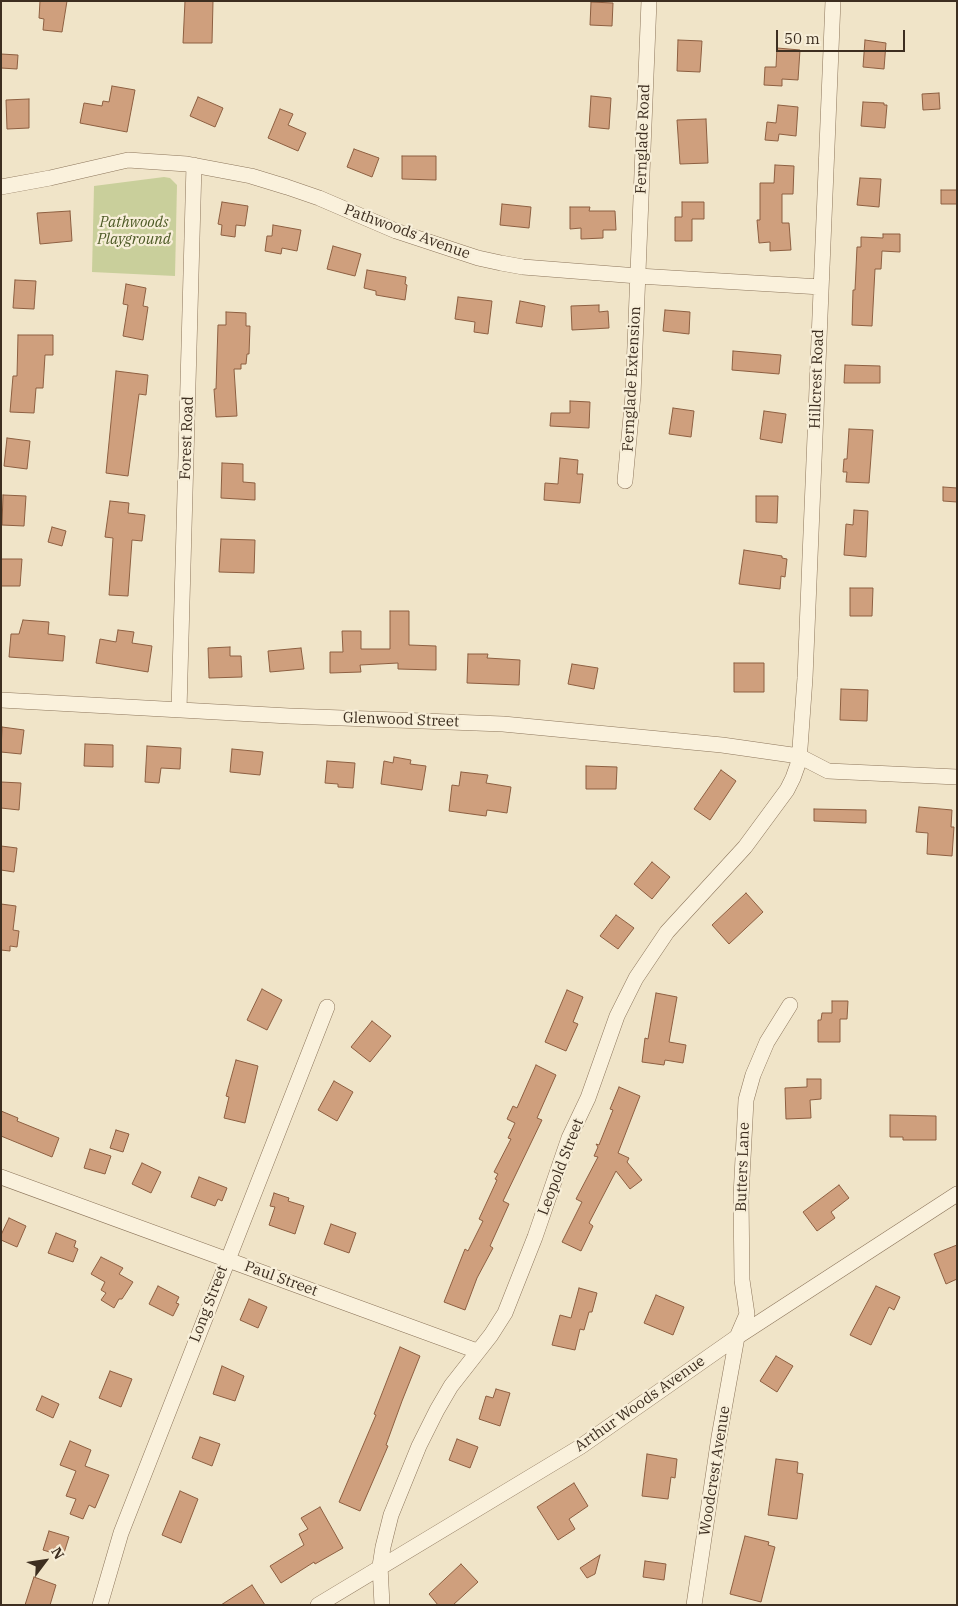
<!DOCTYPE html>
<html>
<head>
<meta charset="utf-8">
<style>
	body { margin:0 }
	#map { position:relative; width:958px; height:1606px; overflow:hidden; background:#f0e4c8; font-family:"IBM Plex Serif",serif }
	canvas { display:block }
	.frame { position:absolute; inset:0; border:2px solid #3d2e20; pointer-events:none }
	.north { position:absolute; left:20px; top:1536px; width:50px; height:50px; -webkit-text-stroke:4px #f7eed8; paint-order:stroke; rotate:59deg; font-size:14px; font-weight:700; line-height:20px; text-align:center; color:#3d2e20 }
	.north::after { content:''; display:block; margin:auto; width:18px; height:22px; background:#3d2e20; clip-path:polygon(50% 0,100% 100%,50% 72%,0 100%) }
	.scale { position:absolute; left:776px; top:30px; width:129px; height:22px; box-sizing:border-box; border:2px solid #3d2e20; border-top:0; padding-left:6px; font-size:15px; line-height:18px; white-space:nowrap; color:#3d2e20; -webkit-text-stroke:4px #f7eed8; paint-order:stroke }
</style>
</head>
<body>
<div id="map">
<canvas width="958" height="1606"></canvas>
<div class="frame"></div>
<div class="north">N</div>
<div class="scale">50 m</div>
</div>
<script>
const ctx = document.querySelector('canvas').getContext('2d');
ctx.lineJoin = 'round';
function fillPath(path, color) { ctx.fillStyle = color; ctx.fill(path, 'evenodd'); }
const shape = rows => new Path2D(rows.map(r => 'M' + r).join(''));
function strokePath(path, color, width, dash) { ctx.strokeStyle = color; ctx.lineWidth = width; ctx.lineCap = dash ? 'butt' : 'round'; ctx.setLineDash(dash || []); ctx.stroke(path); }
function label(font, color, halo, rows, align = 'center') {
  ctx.font = font + ' "IBM Plex Serif",serif'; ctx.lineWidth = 4.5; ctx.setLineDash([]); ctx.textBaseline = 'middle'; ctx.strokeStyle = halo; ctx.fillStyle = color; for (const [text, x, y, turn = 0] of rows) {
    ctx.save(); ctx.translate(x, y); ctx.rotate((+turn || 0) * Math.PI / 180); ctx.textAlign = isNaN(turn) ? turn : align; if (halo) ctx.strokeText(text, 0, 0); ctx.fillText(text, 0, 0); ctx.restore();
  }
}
fillPath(shape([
	[164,177,170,178,177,185,175,276,92,272,94,186]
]), '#c9cf9b');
const building = shape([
	[40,1,67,1,62,32,43,30,44,19,39,18,40,1],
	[185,1,213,1,212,43,183,43,185,1],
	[591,2,613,3,612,26,590,25,591,2],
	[678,40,702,41,700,72,677,71,678,40],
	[865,40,886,43,884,69,863,67,865,40],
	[777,48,800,50,798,80,782,79,782,86,764,85,765,67,776,67,777,48],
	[1,54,18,55,17,69,1,68,1,54],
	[112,86,135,90,127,132,80,123,84,103,102,106,103,101,109,102,112,86],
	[939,93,940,109,923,110,922,94,939,93],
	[591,96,611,98,609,129,589,127,591,96],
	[198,97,223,108,215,127,190,116,198,97],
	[29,99,29,128,7,129,6,100,29,99],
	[863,102,884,103,884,105,887,105,885,128,861,126,863,102],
	[778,105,798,107,796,136,779,134,778,141,765,140,767,122,776,123,778,105],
	[280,109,293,114,288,125,306,133,298,151,268,138,280,109],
	[706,119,708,163,680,164,677,120,706,119],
	[354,149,379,158,372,177,347,167,354,149],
	[402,156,436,156,436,180,402,179,402,156],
	[775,165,794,166,793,194,782,194,782,223,789,223,791,250,770,251,770,242,759,243,757,220,760,220,760,183,774,183,775,165],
	[860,178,881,179,879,207,857,205,860,178],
	[941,190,957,190,957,204,941,204,941,190],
	[222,202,248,206,245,226,236,225,235,237,221,235,222,225,218,224,222,202],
	[682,202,704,202,704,219,692,219,692,241,675,241,675,217,682,217,682,202],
	[502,204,531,207,529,228,500,225,502,204],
	[570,207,590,207,589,211,615,211,616,230,603,230,603,238,581,239,581,228,570,229,570,207],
	[70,211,72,241,40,244,37,213,70,211],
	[273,225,301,230,297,251,282,248,281,254,265,251,267,236,272,236,273,225],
	[883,234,900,234,900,252,882,251,881,269,875,269,872,326,852,325,853,290,855,290,857,247,861,247,861,237,883,238,883,234],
	[333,246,361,254,355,276,327,269,333,246],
	[367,270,406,277,405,284,407,285,405,300,376,295,376,291,364,288,367,270],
	[15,280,36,281,34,309,13,308,15,280],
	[126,284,146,288,143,306,148,307,143,340,123,336,128,305,123,304,126,284],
	[458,297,492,301,488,334,474,332,475,322,455,319,458,297],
	[520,301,545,306,542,327,516,323,520,301],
	[599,305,599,312,608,311,609,328,572,330,571,306,599,305],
	[665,310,690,312,689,334,663,331,665,310],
	[226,312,246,313,246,326,250,326,249,354,247,354,246,364,241,364,241,369,234,369,237,416,216,417,214,389,216,389,218,325,226,325,226,312],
	[18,335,53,335,53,355,45,355,43,388,36,388,34,413,10,412,13,376,17,376,18,335],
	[733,351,781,355,779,374,732,370,733,351],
	[845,365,880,366,880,383,844,383,845,365],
	[116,371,148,375,146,395,139,394,128,476,106,473,116,371],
	[570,401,590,402,589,428,550,426,551,413,570,413,570,401],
	[673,408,694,411,691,437,669,434,673,408],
	[764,411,786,414,782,443,760,439,764,411],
	[849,429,873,430,869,483,846,482,847,472,843,472,844,459,847,459,849,429],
	[7,438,30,441,27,469,4,466,7,438],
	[560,458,578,460,577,474,583,474,580,503,544,500,545,483,558,484,560,458],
	[222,463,243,464,243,482,255,483,255,500,221,498,222,463],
	[943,487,957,488,957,502,943,501,943,487],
	[3,495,26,496,24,526,2,525,3,495],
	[756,496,778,496,777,523,756,522,756,496],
	[110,501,129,503,128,513,145,515,142,541,132,540,128,596,109,595,113,538,105,537,110,501],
	[854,510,868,511,866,557,844,555,846,524,853,525,854,510],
	[52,527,66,531,62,546,48,542,52,527],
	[221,539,255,540,254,573,219,572,221,539],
	[744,550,782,556,782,558,787,559,785,577,781,576,780,589,739,584,744,550],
	[1,559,22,559,20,586,1,586,1,559],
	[850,588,873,588,872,616,850,616,850,588],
	[390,611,409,611,409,645,436,646,436,670,398,669,398,663,360,665,361,672,330,673,330,652,343,652,342,631,361,631,361,649,390,649,390,611],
	[23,620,49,622,48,634,65,636,63,661,9,657,11,634,19,634,23,620],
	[118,630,134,632,132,643,152,646,148,672,96,663,100,639,116,642,118,630],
	[230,647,230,656,241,656,242,677,209,678,208,648,230,647],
	[301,648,304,669,270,672,268,651,301,648],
	[468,654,488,654,487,658,520,660,519,685,467,683,468,654],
	[734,663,764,663,764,692,734,692,734,663],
	[572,664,598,668,594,689,568,684,572,664],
	[841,689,868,690,867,721,840,720,841,689],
	[2,727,24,730,21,754,1,752,2,727],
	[85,744,113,745,113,767,84,766,85,744],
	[147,746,181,748,180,769,161,768,159,783,145,782,147,746],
	[232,749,263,752,260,775,230,772,232,749],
	[394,757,411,760,410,764,426,766,422,790,381,784,384,761,393,763,394,757],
	[327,761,355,763,353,788,338,787,338,784,325,783,327,761],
	[586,766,617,767,616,789,586,789,586,766],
	[721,770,736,781,710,820,694,809,721,770],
	[461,772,488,775,486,783,511,787,507,813,487,810,486,816,449,811,452,785,459,786,461,772],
	[1,782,21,783,19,810,1,808,1,782],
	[919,807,952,810,951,827,954,827,952,856,927,854,928,833,916,832,919,807],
	[814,809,866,810,866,823,814,821,814,809],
	[1,846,17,848,14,872,1,870,1,846],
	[652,862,670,877,652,899,634,884,652,862],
	[746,893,763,912,729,944,712,925,746,893],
	[1,904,16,906,13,930,19,931,17,947,10,946,10,951,1,950,1,904],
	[616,915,634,928,618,949,600,936,616,915],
	[262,989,282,1000,267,1030,247,1020,262,989],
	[567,990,583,997,573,1022,578,1024,566,1051,545,1042,567,990],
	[656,993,677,997,669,1042,686,1045,683,1063,665,1060,664,1065,642,1062,645,1038,648,1039,656,993],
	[832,1001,848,1001,847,1019,840,1019,840,1042,818,1042,818,1020,821,1020,822,1013,832,1013,832,1001],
	[372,1021,391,1036,370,1062,351,1047,372,1021],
	[236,1060,258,1066,245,1123,224,1118,229,1097,226,1096,236,1060],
	[536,1065,556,1075,537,1118,542,1120,503,1201,509,1204,490,1246,493,1248,477,1278,465,1310,444,1302,465,1249,468,1251,483,1221,479,1219,497,1180,495,1179,498,1174,494,1172,511,1139,508,1138,515,1123,507,1119,513,1106,517,1108,536,1065],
	[807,1079,821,1079,821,1099,810,1100,811,1118,786,1119,785,1088,807,1087,807,1079],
	[334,1081,353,1092,337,1121,318,1110,334,1081],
	[619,1087,640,1096,618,1153,629,1158,627,1162,642,1180,630,1189,616,1171,589,1223,593,1226,581,1251,562,1242,582,1202,576,1199,598,1157,594,1156,598,1147,596,1144,599,1145,613,1110,610,1109,619,1087],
	[1,1111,18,1118,17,1121,59,1138,52,1157,1,1136,1,1111],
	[890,1115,936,1116,936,1140,903,1140,903,1137,890,1137,890,1115],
	[116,1130,129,1134,123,1152,110,1148,116,1130],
	[90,1149,111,1156,105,1174,84,1168,90,1149],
	[142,1163,161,1172,151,1193,132,1184,142,1163],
	[199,1177,227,1188,222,1201,218,1199,215,1206,191,1197,199,1177],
	[839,1185,849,1198,831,1212,835,1218,817,1231,803,1212,839,1185],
	[274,1193,289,1198,288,1201,304,1206,295,1234,269,1225,275,1207,270,1206,274,1193],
	[9,1218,26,1226,17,1247,1,1240,1,1235,9,1218],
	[331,1224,356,1233,349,1253,324,1244,331,1224],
	[56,1233,76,1241,74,1247,78,1249,73,1262,48,1253,56,1233],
	[957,1245,957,1279,946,1284,934,1254,957,1245],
	[101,1257,123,1268,119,1274,133,1282,122,1299,119,1299,114,1308,101,1300,106,1293,101,1290,105,1282,91,1274,101,1257],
	[158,1286,179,1297,176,1303,179,1304,173,1316,149,1304,158,1286],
	[876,1286,900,1297,894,1310,889,1307,871,1345,850,1335,876,1286],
	[579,1288,597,1293,592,1312,589,1312,584,1330,580,1329,575,1350,552,1345,560,1315,571,1318,579,1288],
	[656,1295,684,1307,673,1335,644,1323,656,1295],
	[249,1299,267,1307,258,1328,240,1320,249,1299],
	[400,1347,420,1356,402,1401,386,1445,388,1446,360,1511,339,1502,376,1415,374,1414,400,1347],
	[776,1356,793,1366,777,1392,760,1381,776,1356],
	[222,1366,244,1376,235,1401,213,1394,222,1366],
	[110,1371,132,1379,121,1407,99,1398,110,1371],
	[496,1389,510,1393,500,1426,479,1419,486,1396,493,1398,496,1389],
	[42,1396,59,1404,53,1418,36,1410,42,1396],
	[200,1437,220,1444,212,1466,192,1458,200,1437],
	[457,1439,478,1447,470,1468,449,1460,457,1439],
	[70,1441,91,1450,85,1466,109,1475,95,1508,89,1505,83,1519,70,1514,76,1499,66,1496,76,1471,60,1465,70,1441],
	[647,1454,677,1459,675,1478,671,1477,668,1499,642,1496,647,1454],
	[776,1459,798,1462,797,1473,803,1474,797,1519,768,1515,776,1459],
	[574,1483,588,1506,569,1519,575,1529,558,1540,537,1507,574,1483],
	[180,1491,198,1499,181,1543,162,1535,180,1491],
	[320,1507,343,1548,315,1564,314,1562,281,1583,270,1566,304,1545,299,1534,308,1529,301,1518,320,1507],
	[49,1531,69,1537,63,1556,43,1550,49,1531],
	[745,1536,769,1542,768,1545,775,1547,761,1602,730,1594,745,1536],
	[600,1555,595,1574,587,1578,580,1568,600,1555],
	[645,1561,666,1564,664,1580,643,1577,645,1561],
	[461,1564,478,1582,453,1605,438,1605,429,1594,461,1564],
	[34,1577,56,1585,50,1605,25,1605,34,1577],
	[252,1585,265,1605,221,1605,252,1585]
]);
fillPath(building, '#cf9f7d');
strokePath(building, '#8d5f41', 1);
const street = shape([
	[1,187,50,178,128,160,187,164,251,176,287,187,319,198,396,231,478,258,501,263,523,267,638,276,821,287],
	[625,481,633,395,649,1],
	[1,700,289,716,503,724,722,745,799,756,828,771,957,777],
	[179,710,194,165],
	[1,1177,477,1351],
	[100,1605,121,1533,327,1007],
	[318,1605,580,1447,737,1337,957,1194],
	[382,1605,380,1566,383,1547,391,1515,419,1446,437,1410,451,1386,491,1335,505,1313,535,1237,569,1138,588,1098,617,1016,636,978,667,932,745,847,787,790,793,778,798,764,800,748,805,678,833,1],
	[694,1605,719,1437,737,1337,747,1314,742,1280,741,1197,746,1100,753,1075,767,1042,790,1005]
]);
strokePath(street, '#8d765c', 16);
strokePath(street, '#faf1dc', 15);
label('15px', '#3d2e20', '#f7eed8', [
	["Fernglade Road",643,139,-88],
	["Pathwoods Avenue",407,232,20],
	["Fernglade Extension",632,379,-87],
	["Hillcrest Road",817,379,-88],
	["Forest Road",187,438,-88],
	["Glenwood Street",401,720,2],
	["Leopold Street",561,1167,-69],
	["Butters Lane",743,1167,-88],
	["Paul Street",281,1279,20],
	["Long Street",209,1304,-69],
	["Arthur Woods Avenue",640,1404,-35],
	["Woodcrest Avenue",715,1471,-81]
]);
label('italic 15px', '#4d5a26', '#f7eed8', [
	["Pathwoods",134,223],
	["Playground",134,240]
]);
</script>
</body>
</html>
